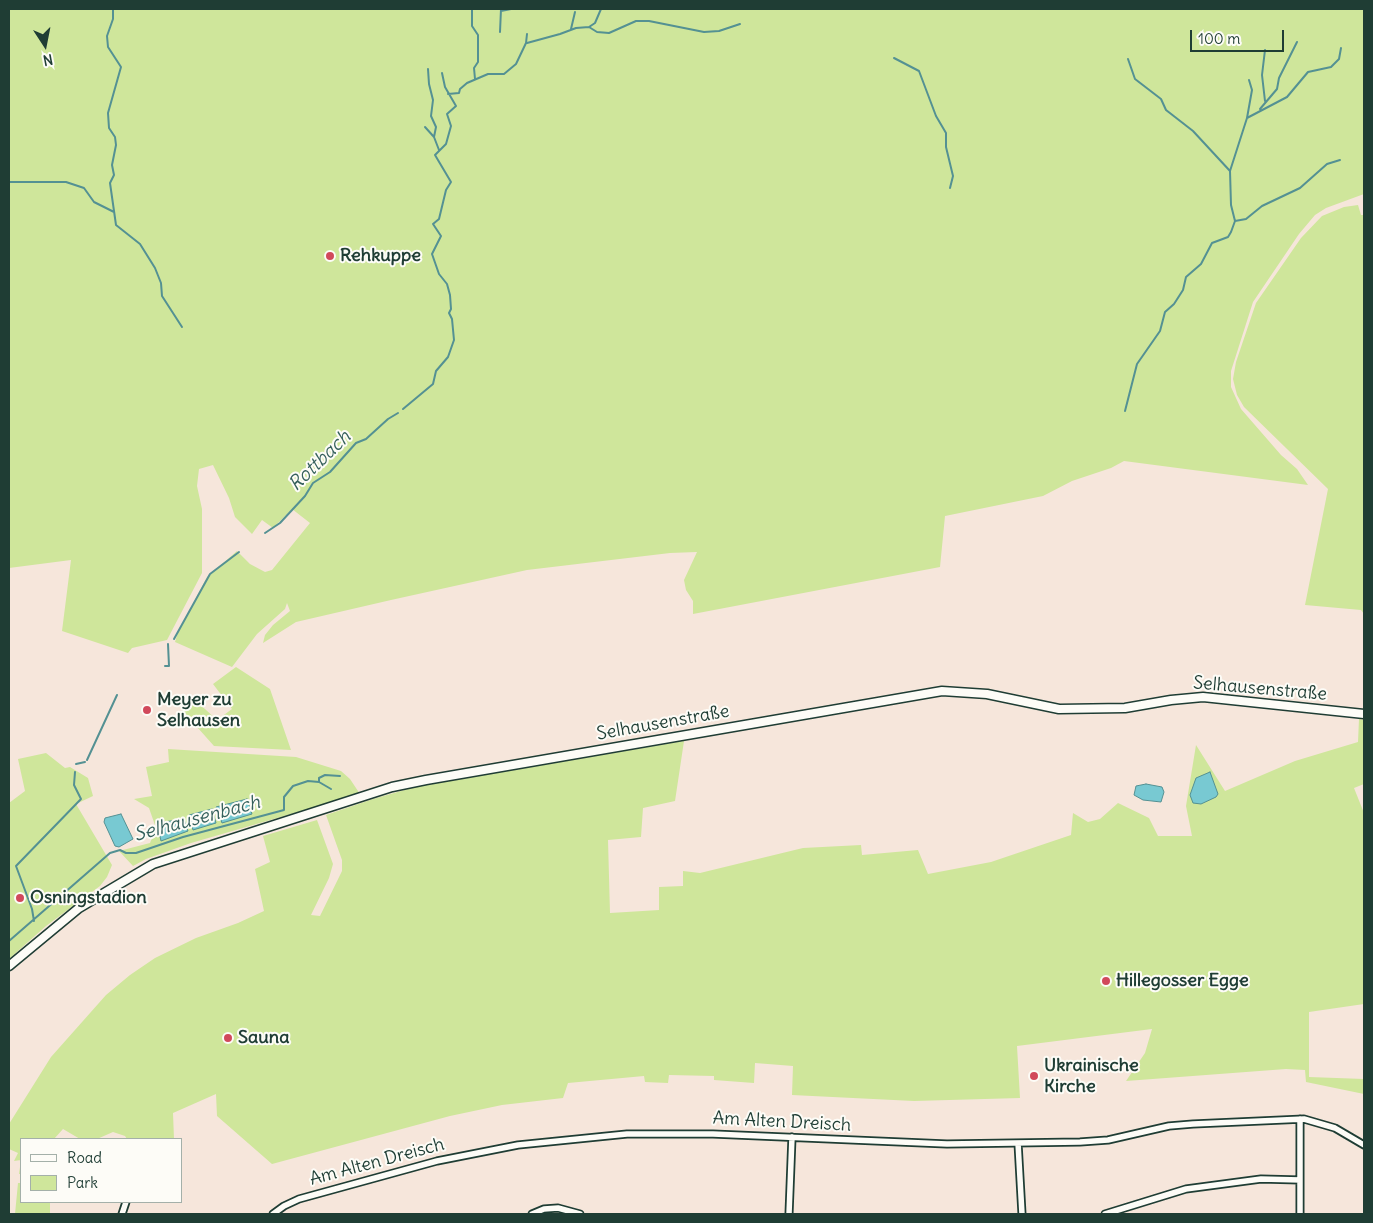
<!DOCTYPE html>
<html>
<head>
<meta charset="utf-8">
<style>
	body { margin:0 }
	#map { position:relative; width:1373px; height:1223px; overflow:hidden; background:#f6e6db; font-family:Delius,sans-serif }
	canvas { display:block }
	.frame { position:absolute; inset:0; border:10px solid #1f3d34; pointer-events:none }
	.legend { position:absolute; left:20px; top:1138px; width:162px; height:65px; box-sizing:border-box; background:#fdfcf7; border:1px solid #a4b0a9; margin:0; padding:6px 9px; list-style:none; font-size:15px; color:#1f3d34 }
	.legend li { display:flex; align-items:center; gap:10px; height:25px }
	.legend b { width:25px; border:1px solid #a4b0a9 }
	.north { position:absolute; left:20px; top:20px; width:50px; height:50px; -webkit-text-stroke:4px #fdfcf7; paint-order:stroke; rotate:169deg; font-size:14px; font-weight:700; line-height:20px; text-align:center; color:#1f3d34 }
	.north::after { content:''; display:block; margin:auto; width:18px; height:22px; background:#1f3d34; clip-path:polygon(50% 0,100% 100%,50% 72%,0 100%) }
	.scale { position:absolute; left:1190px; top:30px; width:94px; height:22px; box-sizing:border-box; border:2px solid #1f3d34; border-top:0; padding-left:6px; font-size:15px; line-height:18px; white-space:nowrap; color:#1f3d34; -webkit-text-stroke:4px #fdfcf7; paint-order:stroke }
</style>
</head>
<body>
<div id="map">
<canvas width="1373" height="1223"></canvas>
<div class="frame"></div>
<ul class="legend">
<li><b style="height:6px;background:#fdfcf7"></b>Road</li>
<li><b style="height:14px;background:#cfe69b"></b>Park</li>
</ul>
<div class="north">N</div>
<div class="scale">100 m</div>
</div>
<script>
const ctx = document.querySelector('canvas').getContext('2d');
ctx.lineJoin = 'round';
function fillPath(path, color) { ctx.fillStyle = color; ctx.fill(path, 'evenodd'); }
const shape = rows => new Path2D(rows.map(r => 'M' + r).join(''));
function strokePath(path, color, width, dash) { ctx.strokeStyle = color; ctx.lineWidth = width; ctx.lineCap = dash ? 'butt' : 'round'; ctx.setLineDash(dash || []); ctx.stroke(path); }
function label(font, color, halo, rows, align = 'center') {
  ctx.font = font + ' Delius,sans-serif'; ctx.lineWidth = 4; ctx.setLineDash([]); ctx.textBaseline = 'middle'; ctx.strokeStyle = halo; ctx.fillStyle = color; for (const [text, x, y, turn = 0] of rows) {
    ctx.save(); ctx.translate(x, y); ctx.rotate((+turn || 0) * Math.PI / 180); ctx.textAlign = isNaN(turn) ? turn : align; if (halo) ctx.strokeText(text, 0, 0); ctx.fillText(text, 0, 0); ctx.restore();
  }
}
fillPath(shape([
	[9,9,1364,9,1364,194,1326,208,1315,215,1299,234,1253,302,1231,371,1231,387,1241,409,1281,455,1297,469,1308,485,1124,461,1111,468,1072,481,1043,496,945,516,940,567,693,614,693,601,686,590,684,580,697,552,670,553,527,570,391,600,296,622,263,643,265,635,273,625,290,611,287,603,285,609,257,634,232,667,175,642,178,632,207,577,237,551,250,564,265,572,272,570,310,523,292,509,273,528,262,520,252,534,235,517,229,498,213,465,199,469,197,486,202,509,202,573,167,640,132,648,128,653,62,631,71,560,9,568],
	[1358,205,1361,215,1364,215,1364,614,1361,610,1305,605,1328,489,1244,407,1237,395,1233,379,1236,362,1256,303,1301,238,1322,216,1344,207],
	[236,667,270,689,291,750,214,746,181,709,194,699,217,720,232,709,213,684],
	[1359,719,1364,720,1364,784,1354,788,1364,813,1364,1004,1309,1012,1309,1077,1364,1079,1364,1094,1306,1082,1305,1070,1286,1069,1126,1081,1145,1053,1152,1029,1017,1046,1020,1098,914,1101,792,1095,793,1066,755,1063,754,1083,714,1080,714,1076,669,1075,668,1083,645,1082,644,1076,568,1083,563,1098,502,1105,450,1116,272,1164,217,1116,216,1094,173,1113,174,1139,127,1139,125,1136,113,1132,97,1139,80,1139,63,1129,54,1139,21,1139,21,1174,19,1174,21,1160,14,1161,18,1153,9,1149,9,1124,51,1057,106,995,130,975,155,958,196,938,238,923,264,911,255,869,270,862,263,836,317,820,333,864,329,878,311,915,320,916,342,871,342,860,326,815,373,799,415,787,684,741,675,801,643,808,641,837,608,840,610,913,659,910,659,887,683,886,683,871,700,873,803,848,861,845,862,855,918,850,928,874,991,862,1071,835,1073,813,1088,822,1100,819,1118,803,1149,818,1158,836,1192,836,1186,806,1196,745,1225,791,1295,761,1358,742],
	[168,749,296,757,341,771,350,779,360,794,191,843,146,859,133,866,119,851,150,843,156,828,149,808,134,799,152,796,146,767,169,762],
	[46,753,65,768,70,767,88,778,93,796,76,804,112,865,107,877,100,886,46,926,9,959,9,803,25,791,18,759],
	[18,1183,21,1183,21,1202,50,1202,50,1214,15,1214]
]), '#cfe69b');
const water = shape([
	[1210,772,1218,794,1216,797,1201,804,1193,803,1190,795,1196,778,1210,772],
	[1146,784,1162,787,1164,792,1161,802,1143,800,1134,795,1136,786,1146,784],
	[247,799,252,814,222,823,216,807,247,799],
	[212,809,216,823,193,830,189,815,212,809],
	[121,814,133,839,119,847,115,846,104,822,105,818,121,814],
	[184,819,188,831,161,841,157,823,184,819]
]);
fillPath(water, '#78c9d2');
strokePath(water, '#549193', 1);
strokePath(shape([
	[113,9,113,19,107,36,108,47,121,67,108,113,109,128,115,137,116,145,112,165,114,175,110,183,116,225,140,244,155,268,161,283,162,296,182,327],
	[472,9,472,26,478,35,478,62,474,68,475,79],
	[501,11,511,9],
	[589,27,597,32,609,33,636,21,649,21,704,32,719,31,740,24],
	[571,29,575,12],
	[500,32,501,9],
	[527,43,560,34,576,28,589,27,595,23,601,9],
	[1265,50,1262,75,1265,101],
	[894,58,919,71,936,116,946,133,946,147,953,176,950,188],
	[1128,59,1135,79,1161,99,1166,110,1193,131,1230,171],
	[428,69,429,84,433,100,431,116,436,127,434,137],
	[448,94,459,93,460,89,467,83,488,74,504,74,516,64,526,43,527,34],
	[1260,109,1277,89,1279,78,1297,42],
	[1247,118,1287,97,1308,72,1331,67,1339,59,1341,48],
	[425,127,434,137,439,150],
	[9,182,66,182,84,188,94,202,114,212],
	[1235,221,1246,219,1262,206,1300,188,1327,164,1340,160],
	[403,409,433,384,436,371,448,357,454,340,452,319,449,313,451,309,450,295,447,284,439,274,432,254,441,236,433,224,439,219,446,190,451,182,435,155,446,144,451,126,447,114,456,106,445,87,442,73],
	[1125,411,1137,364,1160,331,1165,312,1174,304,1183,290,1186,277,1201,264,1212,243,1228,237,1231,232,1235,221,1231,205,1230,171,1247,118,1252,90,1249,80],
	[265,533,280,523,305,496,313,483,330,472,356,443,366,439,388,419,398,413],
	[174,639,210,574,239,552],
	[165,666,169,666,168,644],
	[87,760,117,695],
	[76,764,85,762],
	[319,782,331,789],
	[34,921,32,909,16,866,81,799,74,785,75,772],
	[9,941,110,853,120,850,126,853,136,853,183,837,284,810,284,797,293,786,308,781,319,782,319,778,325,775,340,776]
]), '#549193', 2);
const street = shape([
	[1018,1143,1022,1214],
	[122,1214,126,1202],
	[273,1214,284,1206,299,1199,437,1161,518,1145,627,1134,713,1134,947,1144,1080,1142,1108,1140,1169,1126,1193,1124,1304,1119,1335,1128,1364,1145],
	[532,1214,544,1209,558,1208,580,1214],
	[789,1214,792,1137],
	[1105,1214,1186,1189,1261,1179,1300,1180],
	[1300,1214,1300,1119]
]);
const secondary = shape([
	[9,966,79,908,153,864,392,787,426,780,942,691,987,694,1059,709,1125,708,1171,700,1203,697,1364,714]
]);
strokePath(street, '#1f3d34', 9);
strokePath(secondary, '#1f3d34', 11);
strokePath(street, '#fdfcf7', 5.5);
strokePath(secondary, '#fdfcf7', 8);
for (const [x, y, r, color] of [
	[330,256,5,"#d1495b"],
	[147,710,5,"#d1495b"],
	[20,898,5,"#d1495b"],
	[1106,981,5,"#d1495b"],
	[228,1038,5,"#d1495b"],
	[1034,1076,5,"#d1495b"]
]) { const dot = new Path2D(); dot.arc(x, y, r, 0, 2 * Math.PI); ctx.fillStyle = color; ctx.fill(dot); strokePath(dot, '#fdfcf7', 2); }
label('bold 18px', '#1f3d34', '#fdfcf7', [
	["Rehkuppe",340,256],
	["Meyer zu",157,700],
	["Selhausen",157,721],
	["Osningstadion",30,898],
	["Hillegosser Egge",1116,981],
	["Sauna",238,1038],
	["Ukrainische",1044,1066],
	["Kirche",1044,1087]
], 'left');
label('18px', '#1f3d34', '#fdfcf7', [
	["Selhausenstraße",1260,689,5],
	["Selhausenstraße",663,723,-10],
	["Am Alten Dreisch",782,1122,3],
	["Am Alten Dreisch",377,1162,-15]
]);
label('italic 19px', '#35605c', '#fdfcf7', [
	["Rottbach",320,461,-44],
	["Selhausenbach",197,819,-15]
]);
</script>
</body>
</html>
